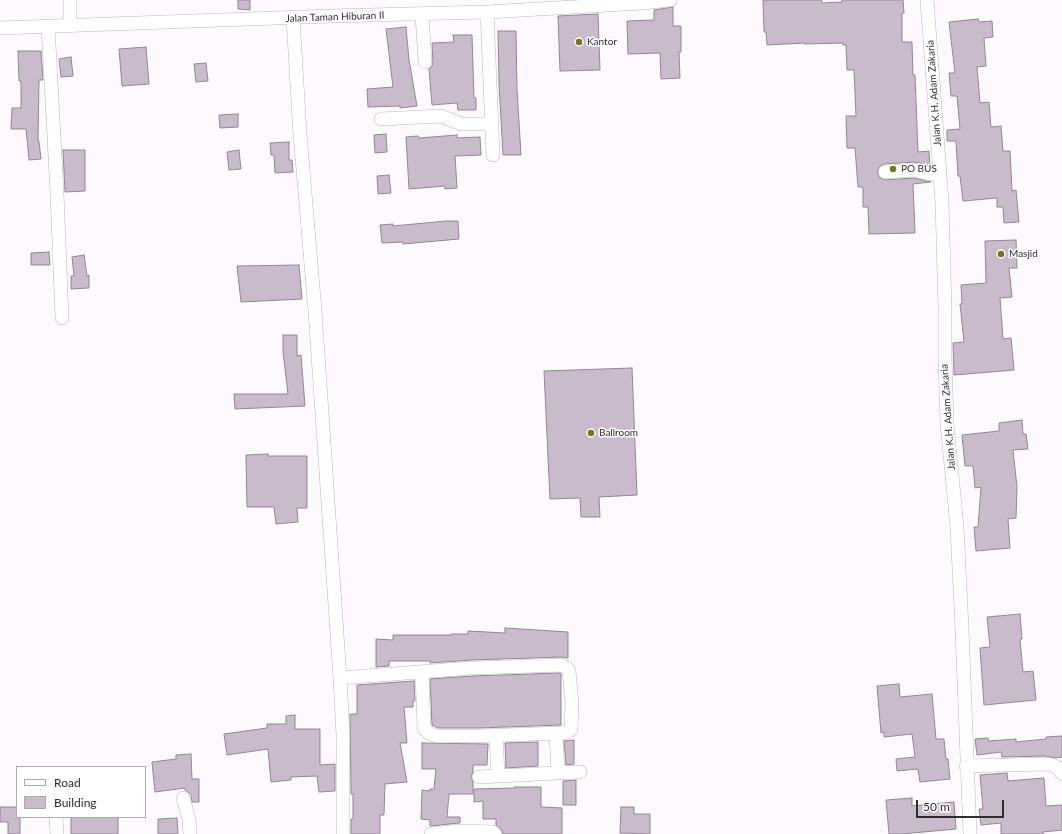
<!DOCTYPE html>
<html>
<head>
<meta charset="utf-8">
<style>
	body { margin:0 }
	#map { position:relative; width:1062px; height:834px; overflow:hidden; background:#fef8ff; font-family:Lato,sans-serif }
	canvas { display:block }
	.legend { position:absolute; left:16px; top:766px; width:130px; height:52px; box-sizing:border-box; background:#fff; border:1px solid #acaaad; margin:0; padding:5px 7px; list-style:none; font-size:12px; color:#302a31 }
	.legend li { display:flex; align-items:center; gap:8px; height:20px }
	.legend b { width:20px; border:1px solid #acaaad }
	.scale { position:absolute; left:916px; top:800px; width:88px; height:18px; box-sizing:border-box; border:2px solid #302a31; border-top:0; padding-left:5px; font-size:12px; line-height:14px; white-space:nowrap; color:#302a31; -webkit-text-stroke:3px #fff; paint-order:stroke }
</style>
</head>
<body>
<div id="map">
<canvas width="1062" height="834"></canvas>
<ul class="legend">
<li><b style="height:5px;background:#fff"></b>Road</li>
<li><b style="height:11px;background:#c9bacc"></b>Building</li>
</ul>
<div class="scale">50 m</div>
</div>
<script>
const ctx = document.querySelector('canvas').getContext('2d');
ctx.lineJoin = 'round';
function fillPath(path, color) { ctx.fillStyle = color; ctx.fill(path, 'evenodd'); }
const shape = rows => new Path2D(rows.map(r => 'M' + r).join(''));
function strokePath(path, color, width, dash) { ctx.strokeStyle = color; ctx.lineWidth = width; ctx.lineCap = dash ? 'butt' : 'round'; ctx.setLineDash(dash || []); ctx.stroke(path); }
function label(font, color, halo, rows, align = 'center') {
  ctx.font = font + ' Lato,sans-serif'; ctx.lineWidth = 3; ctx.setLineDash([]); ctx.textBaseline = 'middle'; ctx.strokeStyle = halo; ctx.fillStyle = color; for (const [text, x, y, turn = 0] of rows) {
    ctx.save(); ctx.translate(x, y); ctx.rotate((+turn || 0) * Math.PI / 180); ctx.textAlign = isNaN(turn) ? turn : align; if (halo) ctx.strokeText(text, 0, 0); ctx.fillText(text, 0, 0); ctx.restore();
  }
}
const building = shape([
	[238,0,250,0,250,10,238,9,238,0],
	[763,0,821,0,822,3,842,2,842,0,903,0,904,13,902,13,902,42,912,42,913,75,915,75,918,152,929,151,930,166,915,162,884,164,880,166,877,172,879,177,885,180,914,178,931,182,913,184,915,233,869,234,868,207,863,207,863,187,858,187,855,148,847,148,846,116,856,116,854,70,847,70,846,45,843,45,843,43,804,44,804,43,767,45,766,32,764,32,763,0],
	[673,7,673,26,681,26,681,52,679,52,680,78,661,79,660,53,628,54,627,21,654,20,654,10,673,7],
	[598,14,600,70,560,71,558,16,598,14],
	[978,19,979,22,992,21,993,37,984,38,986,66,977,67,980,103,989,102,991,127,1001,126,1003,151,1010,151,1012,191,1016,190,1019,222,1004,223,1003,207,997,207,997,198,963,201,960,176,958,176,956,141,947,141,947,130,960,129,957,96,951,96,949,73,955,73,949,22,978,19],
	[406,27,409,60,417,106,400,108,400,106,368,107,367,89,393,87,386,29,406,27],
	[498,31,516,31,517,89,521,155,503,155,499,84,498,31],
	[453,35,472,35,474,98,476,98,476,110,458,110,457,103,432,105,429,69,432,66,433,62,432,43,454,42,453,35],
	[146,47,149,84,122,86,119,49,146,47],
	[18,51,41,51,43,80,39,80,38,141,39,141,41,159,29,160,26,129,11,129,12,108,21,108,21,81,19,81,18,51],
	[71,57,73,76,61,77,59,59,71,57],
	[206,63,208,81,196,82,194,64,206,63],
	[238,114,238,127,220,128,219,115,238,114],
	[386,134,387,152,375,153,374,135,386,134],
	[457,135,457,138,480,137,481,155,455,156,457,188,445,189,445,186,409,189,406,137,418,136,419,138,457,135],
	[289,142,289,160,292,160,293,172,275,173,274,155,271,155,270,143,289,142],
	[63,150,85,150,85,191,65,192,63,150],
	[239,150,241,169,229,170,227,152,239,150],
	[389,175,391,193,378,194,377,176,389,175],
	[446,221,458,221,459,239,403,244,403,242,382,243,380,225,393,224,393,226,446,221],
	[1016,240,1017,268,1009,268,1012,297,1000,298,1003,339,1011,338,1014,370,954,375,953,343,964,342,960,304,962,304,961,285,986,283,985,241,1016,240],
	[49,252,50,265,31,265,31,253,49,252],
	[84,255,87,276,89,275,89,288,71,289,71,276,74,276,72,257,84,255],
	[299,265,302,299,241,302,237,266,299,265],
	[283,335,297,335,297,356,301,355,305,406,235,409,234,394,288,394,283,352,283,335],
	[632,368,637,495,599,497,600,517,581,517,580,498,550,499,544,371,632,368],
	[1022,420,1023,434,1026,434,1028,449,1013,450,1017,487,1016,518,1008,519,1010,548,976,551,974,527,978,527,981,487,975,488,973,466,965,466,962,435,999,431,999,423,1022,420],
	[268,454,268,456,307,456,307,508,297,508,298,522,276,524,274,507,247,507,246,455,268,454],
	[1020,614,1022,639,1020,639,1023,672,1033,671,1036,700,984,705,980,648,990,647,987,617,1020,614],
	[505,628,568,632,568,658,562,657,472,660,430,663,430,661,389,661,389,666,376,667,376,639,393,640,393,635,451,635,451,634,468,634,468,631,505,633,505,628],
	[560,673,561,674,561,725,479,728,438,728,432,725,430,679,472,676,560,673],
	[414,681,415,701,413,701,413,707,404,707,407,743,400,743,407,782,385,784,384,815,380,815,380,834,351,834,351,819,353,819,353,794,351,794,350,714,357,714,357,685,414,681],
	[899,684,900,697,932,694,936,739,944,739,946,759,948,759,950,779,920,782,918,769,897,771,896,759,915,757,912,734,884,737,884,732,881,733,877,686,899,684],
	[295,715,295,729,320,729,320,765,335,764,335,791,319,792,317,776,291,777,291,780,271,782,268,749,227,755,224,734,267,728,267,724,286,724,286,716,295,715],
	[1062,736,1062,757,1055,758,1045,756,1002,757,1001,752,977,755,975,739,988,738,989,741,1016,739,1016,742,1046,739,1046,737,1062,736],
	[574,740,574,764,566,765,564,741,574,740],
	[538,742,538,766,506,768,505,743,538,742],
	[422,743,488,744,487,765,473,765,473,772,471,777,473,782,473,794,449,794,447,817,460,817,460,823,430,826,430,820,421,819,422,790,430,791,430,789,434,789,436,769,422,769,422,743],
	[191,754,192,779,199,779,199,802,192,802,191,795,188,792,185,790,185,788,155,792,152,762,176,759,176,755,191,754],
	[1007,773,1008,781,1044,778,1046,806,1062,805,1062,830,1043,832,1043,834,1001,834,1001,823,981,825,979,809,983,809,980,775,1007,773],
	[576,780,576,805,563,805,563,781,576,780],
	[515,787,541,787,541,807,562,808,562,834,503,834,501,829,496,825,496,819,483,819,483,801,474,802,474,789,515,788,515,787],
	[912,798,912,806,954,802,956,829,902,834,889,834,886,800,912,798],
	[0,807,17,807,17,817,20,817,20,834,8,834,8,822,0,822,0,807],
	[621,807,634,807,634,814,650,814,650,834,620,833,621,807],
	[71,817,118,817,118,834,71,834,71,817],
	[177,818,178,834,158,834,158,819,177,818]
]);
fillPath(building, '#c9bacc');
strokePath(building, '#948697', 1);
const street = shape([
	[70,0,70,25],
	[927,0,942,202,945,309,945,359,947,424,957,527,962,629,970,834],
	[487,12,493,155],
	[422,15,425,62],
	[293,18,300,134,315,311,340,678,343,735,343,834],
	[48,26,57,193,62,318],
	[0,28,331,16,487,12,642,3,670,0],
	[381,119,441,116,461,124,491,124],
	[885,172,915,170,929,174,940,174],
	[340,678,472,668,562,665,567,668,569,671,572,704,571,729,568,732,561,733,479,736,437,736,430,734,424,728,422,672],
	[496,735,498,776,558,773,556,733],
	[966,766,1045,764,1052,765,1059,768,1062,774],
	[558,773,580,772],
	[479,777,498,776],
	[183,798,189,819,190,834],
	[56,817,57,834],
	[431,834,458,831,493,832,495,834]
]);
strokePath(street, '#c2b4c5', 14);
strokePath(street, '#fff', 13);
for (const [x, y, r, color] of [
	[579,42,4,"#787519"],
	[893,169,4,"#787519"],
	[1001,254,4,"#787519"],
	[591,433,4,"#787519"]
]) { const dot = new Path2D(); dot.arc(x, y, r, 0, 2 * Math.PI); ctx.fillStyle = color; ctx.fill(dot); strokePath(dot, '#fff', 1.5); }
label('10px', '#302a31', '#fff', [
	["Jalan Taman Hiburan II",335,17,-2],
	["Jalan K.H. Adam Zakaria",934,93,-94],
	["Jalan K.H. Adam Zakaria",948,417,-94]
]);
label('10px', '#302a31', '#fff', [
	["Kantor",587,42],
	["PO BUS",901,169],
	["Masjid",1009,254],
	["Ballroom",599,433]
], 'left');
</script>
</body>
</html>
